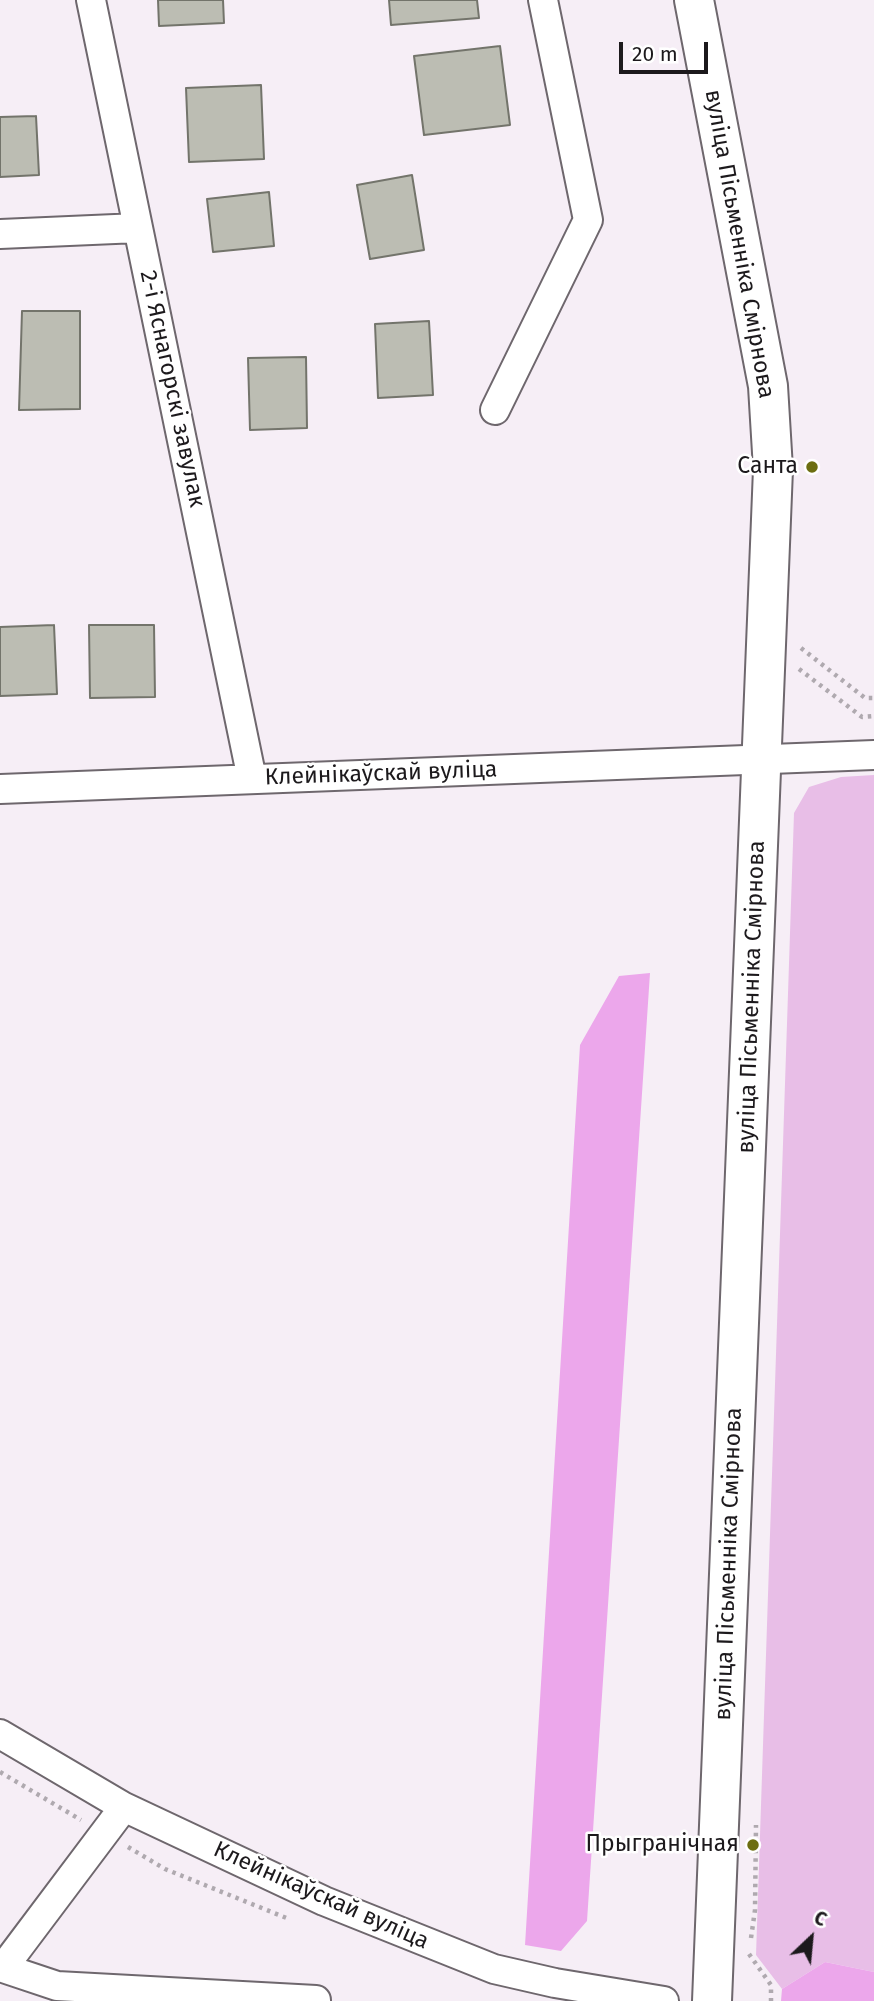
<!DOCTYPE html>
<html>
<head>
<meta charset="utf-8">
<style>
	body { margin:0 }
	#map { position:relative; width:874px; height:2001px; overflow:hidden; background:#f6eef6; font-family:"Fira Sans",sans-serif }
	canvas { display:block }
	.north { position:absolute; left:776px; top:1903px; width:70px; height:70px; -webkit-text-stroke:5px #fff; paint-order:stroke; rotate:26deg; font-size:19px; font-weight:700; line-height:28px; text-align:center; color:#1c191c }
	.north::after { content:''; display:block; margin:auto; width:24px; height:32px; background:#1c191c; clip-path:polygon(50% 0,100% 100%,50% 72%,0 100%) }
	.scale { position:absolute; left:619px; top:42px; width:89px; height:32px; box-sizing:border-box; border:4px solid #1c191c; border-top:0; padding-left:9px; font-size:21px; line-height:24px; white-space:nowrap; color:#1c191c; -webkit-text-stroke:5px #fff; paint-order:stroke }
</style>
</head>
<body>
<div id="map">
<canvas width="874" height="2001"></canvas>
<div class="north">С</div>
<div class="scale">20 m</div>
</div>
<script>
const ctx = document.querySelector('canvas').getContext('2d');
ctx.lineJoin = 'round';
function fillPath(path, color) { ctx.fillStyle = color; ctx.fill(path, 'evenodd'); }
const shape = rows => new Path2D(rows.map(r => 'M' + r).join(''));
function strokePath(path, color, width, dash) { ctx.strokeStyle = color; ctx.lineWidth = width; ctx.lineCap = dash ? 'butt' : 'round'; ctx.setLineDash(dash || []); ctx.stroke(path); }
function label(font, color, halo, rows, align = 'center') {
  ctx.font = font + ' "Fira Sans",sans-serif'; ctx.lineWidth = 5; ctx.setLineDash([]); ctx.textBaseline = 'middle'; ctx.strokeStyle = halo; ctx.fillStyle = color; for (const [text, x, y, turn = 0] of rows) {
    ctx.save(); ctx.translate(x, y); ctx.rotate((+turn || 0) * Math.PI / 180); ctx.textAlign = isNaN(turn) ? turn : align; if (halo) ctx.strokeText(text, 0, 0); ctx.fillText(text, 0, 0); ctx.restore();
  }
}
fillPath(shape([
	[874,775,874,1972,825,1962,782,1989,756,1955,794,813,809,787,841,777]
]), '#e8bee7');
fillPath(shape([
	[650,973,587,1921,561,1951,525,1945,580,1045,619,976],
	[825,1962,874,1972,874,2001,781,2001,782,1989]
]), '#eca7eb');
const building = shape([
	[158,0,223,0,224,23,159,26,158,0],
	[389,0,477,0,479,18,391,25,389,0],
	[500,46,510,125,424,135,414,56,500,46],
	[261,85,264,159,189,162,186,88,261,85],
	[36,116,39,175,0,177,0,117,36,116],
	[412,175,424,250,370,259,357,185,412,175],
	[269,192,274,246,213,252,207,199,269,192],
	[22,311,80,311,80,409,19,410,22,311],
	[429,321,433,395,378,398,375,324,429,321],
	[306,357,307,428,250,430,248,358,306,357],
	[54,625,57,694,0,696,0,627,54,625],
	[89,625,154,625,155,697,90,698,89,625]
]);
fillPath(building, '#bcbdb3');
strokePath(building, '#73746b', 2);
const minor = shape([
	[91,0,252,779],
	[0,234,138,228],
	[495,410,588,220,543,0],
	[0,789,874,755],
	[0,1734,124,1807,324,1901,494,1969,555,1983,664,2001],
	[0,1967,57,1986,316,2000],
	[3,1968,124,1807]
]);
const secondary = shape([
	[694,0,768,386,773,469,712,2001]
]);
strokePath(minor, '#6e676d', 32);
strokePath(secondary, '#6e676d', 42);
strokePath(shape([
	[801,648,865,698,874,698],
	[799,669,862,717,874,716],
	[0,1772,81,1820],
	[128,1847,165,1869,289,1919],
	[751,1938,755,1910,756,1825],
	[749,1954,771,1985,771,2001]
]), '#afa9af', 4.5, [3.5, 5]);
strokePath(minor, '#fff', 28);
strokePath(secondary, '#fff', 38);
for (const [x, y, r, color] of [
	[812,467,7,"#6c6e11"],
	[753,1845,7,"#6c6e11"]
]) { const dot = new Path2D(); dot.arc(x, y, r, 0, 2 * Math.PI); ctx.fillStyle = color; ctx.fill(dot); strokePath(dot, '#fff', 2.5); }
label('23px', '#1c191c', '#fff', [
	["вуліца Пісьменніка Смірнова",739,244,80],
	["2-і Яснагорскі завулак",172,389,78],
	["Клейнікаўскай вуліца",381,774,-2],
	["вуліца Пісьменніка Смірнова",752,997,-88],
	["вуліца Пісьменніка Смірнова",729,1564,-88],
	["Клейнікаўскай вуліца",321,1896,24]
]);
label('23px', '#1c191c', '#fff', [
	["Санта",798,467],
	["Прыгранічная",739,1845]
], 'right');
</script>
</body>
</html>
